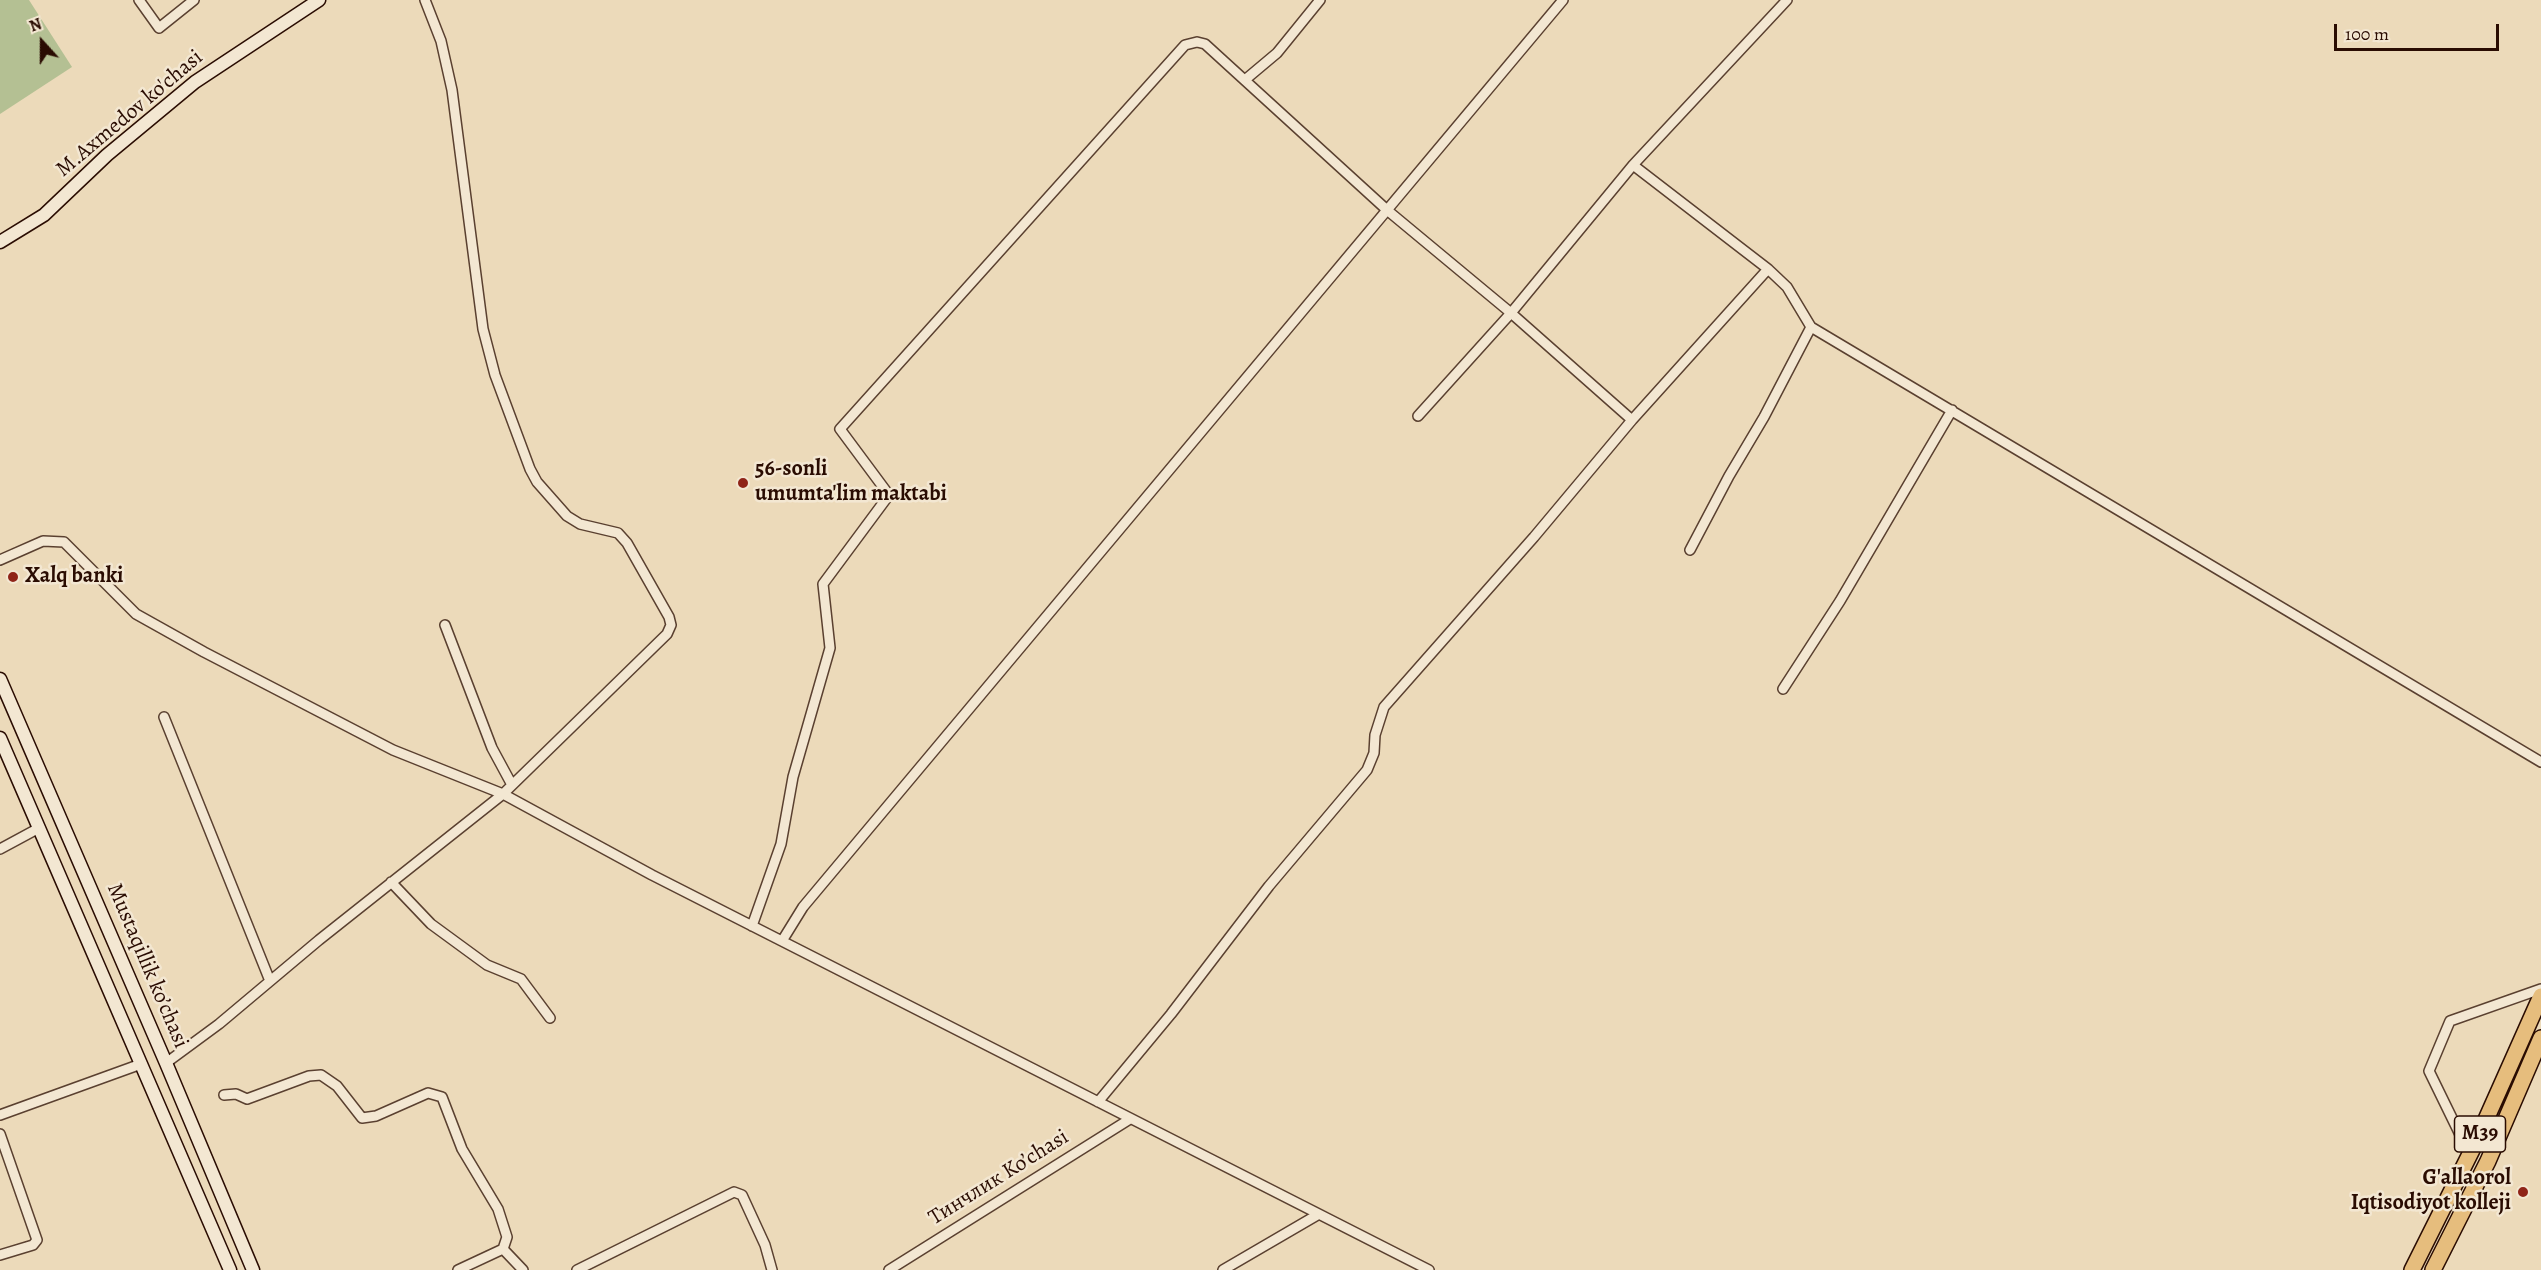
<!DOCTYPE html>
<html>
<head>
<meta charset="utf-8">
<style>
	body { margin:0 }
	#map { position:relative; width:2541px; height:1270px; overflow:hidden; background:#ecdaba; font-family:Alegreya,serif }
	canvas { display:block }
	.north { position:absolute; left:12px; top:12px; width:60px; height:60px; -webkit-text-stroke:4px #f3e7d2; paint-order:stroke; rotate:339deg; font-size:16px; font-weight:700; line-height:24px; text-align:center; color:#2a0c02 }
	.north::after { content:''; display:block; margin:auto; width:21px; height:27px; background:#2a0c02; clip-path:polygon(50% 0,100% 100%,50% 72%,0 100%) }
	.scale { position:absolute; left:2334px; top:24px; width:165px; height:27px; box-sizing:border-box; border:3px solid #2a0c02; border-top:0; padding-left:8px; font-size:18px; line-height:21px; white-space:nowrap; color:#2a0c02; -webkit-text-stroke:4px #f3e7d2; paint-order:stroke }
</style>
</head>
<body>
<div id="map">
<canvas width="2541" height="1270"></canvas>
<div class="north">N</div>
<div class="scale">100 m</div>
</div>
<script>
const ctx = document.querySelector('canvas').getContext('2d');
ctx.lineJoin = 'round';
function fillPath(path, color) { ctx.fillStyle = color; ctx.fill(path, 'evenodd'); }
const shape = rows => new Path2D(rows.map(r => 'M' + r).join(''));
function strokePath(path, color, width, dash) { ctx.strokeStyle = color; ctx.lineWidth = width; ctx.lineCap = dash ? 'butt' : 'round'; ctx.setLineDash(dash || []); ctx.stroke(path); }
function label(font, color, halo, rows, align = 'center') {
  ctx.font = font + ' Alegreya,serif'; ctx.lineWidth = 5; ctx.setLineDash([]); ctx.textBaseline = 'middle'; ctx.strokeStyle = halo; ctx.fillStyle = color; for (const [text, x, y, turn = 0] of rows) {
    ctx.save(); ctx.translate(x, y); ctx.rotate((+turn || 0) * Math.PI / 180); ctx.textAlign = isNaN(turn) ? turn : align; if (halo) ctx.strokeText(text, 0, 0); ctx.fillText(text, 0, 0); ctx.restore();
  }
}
fillPath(shape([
	[0,0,29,0,72,67,0,114]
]), '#b4c093');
const minor = shape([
	[139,0,159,28,194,0],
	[1246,79,1277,53,1320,0],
	[1633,165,1768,269,1787,287,1811,327,1764,417,1729,476,1690,550],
	[1811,327,2541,762],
	[1632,420,1768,269],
	[0,560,43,541,64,542,136,614,204,652,393,750,503,794,652,875,1429,1270],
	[445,625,492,748,512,785],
	[1783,689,1840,601,1952,410],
	[164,717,270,981],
	[0,849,39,828],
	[391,882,431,924,487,965,521,979,550,1018],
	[752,926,781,844,793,777,830,648,823,584,889,495,840,429,1185,45,1197,42,1205,44,1387,210,1511,313,1418,416],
	[782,941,803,907,1563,0],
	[166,1063,219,1024,319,940,503,794,667,634,671,625,669,617,627,543,618,533,580,524,567,516,537,482,530,469,495,375,483,329,452,90,441,41,425,0],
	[224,1095,236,1094,247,1099,309,1076,321,1075,337,1086,362,1118,376,1116,428,1093,442,1097,462,1149,498,1209,507,1237,503,1249,458,1270],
	[1098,1102,1171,1014,1269,886,1367,770,1374,753,1375,735,1384,707,1534,537,1632,420,1511,313,1633,165,1787,0],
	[0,1115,141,1064],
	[0,1134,37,1240,33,1245,0,1255],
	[2470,1155,2429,1071,2450,1021,2541,989],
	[503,1249,523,1270],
	[577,1270,734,1192,742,1195,765,1245,772,1270],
	[889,1270,1130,1119],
	[1223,1270,1319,1214]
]);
const secondary = shape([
	[0,242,44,215,107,155,195,82,319,0],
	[0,679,166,1063,253,1270],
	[0,738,230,1270]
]);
const trunk = shape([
	[2412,1270,2476,1142,2541,996],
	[2433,1270,2488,1161,2541,1038]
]);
strokePath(minor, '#5a4030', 12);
strokePath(secondary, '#2a0c02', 15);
strokePath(trunk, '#2a0c02', 18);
strokePath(minor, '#f3e7d2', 9);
strokePath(secondary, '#f3e7d2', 12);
strokePath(trunk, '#e6bd7d', 15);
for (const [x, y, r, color] of [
	[743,483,6,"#8f2418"],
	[13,577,6,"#8f2418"],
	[2523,1192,6,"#8f2418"]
]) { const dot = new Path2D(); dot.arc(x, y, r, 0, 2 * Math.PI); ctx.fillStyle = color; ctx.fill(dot); strokePath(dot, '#f3e7d2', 2); }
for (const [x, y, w] of [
	[2480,1134,51]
]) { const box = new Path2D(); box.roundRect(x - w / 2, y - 18, w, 36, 4.5); ctx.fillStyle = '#f3e7d2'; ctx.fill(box); strokePath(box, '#2a0c02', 1.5); }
label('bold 21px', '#2a0c02', null, [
	["M39",2480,1134]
]);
label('22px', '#2a0c02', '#f3e7d2', [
	["M.Axmedov ko'chasi",130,114,-40],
	["Mustaqillik ko’chasi",147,966,67],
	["Тинчлик Ko’chasi",999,1178,-32]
]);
label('bold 22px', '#2a0c02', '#f3e7d2', [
	["56-sonli",755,470],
	["umumta'lim maktabi",755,495],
	["Xalq banki",25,577],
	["G'allaorol",2511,1179,"right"],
	["Iqtisodiyot kolleji",2511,1204,"right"]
], 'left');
</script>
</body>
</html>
